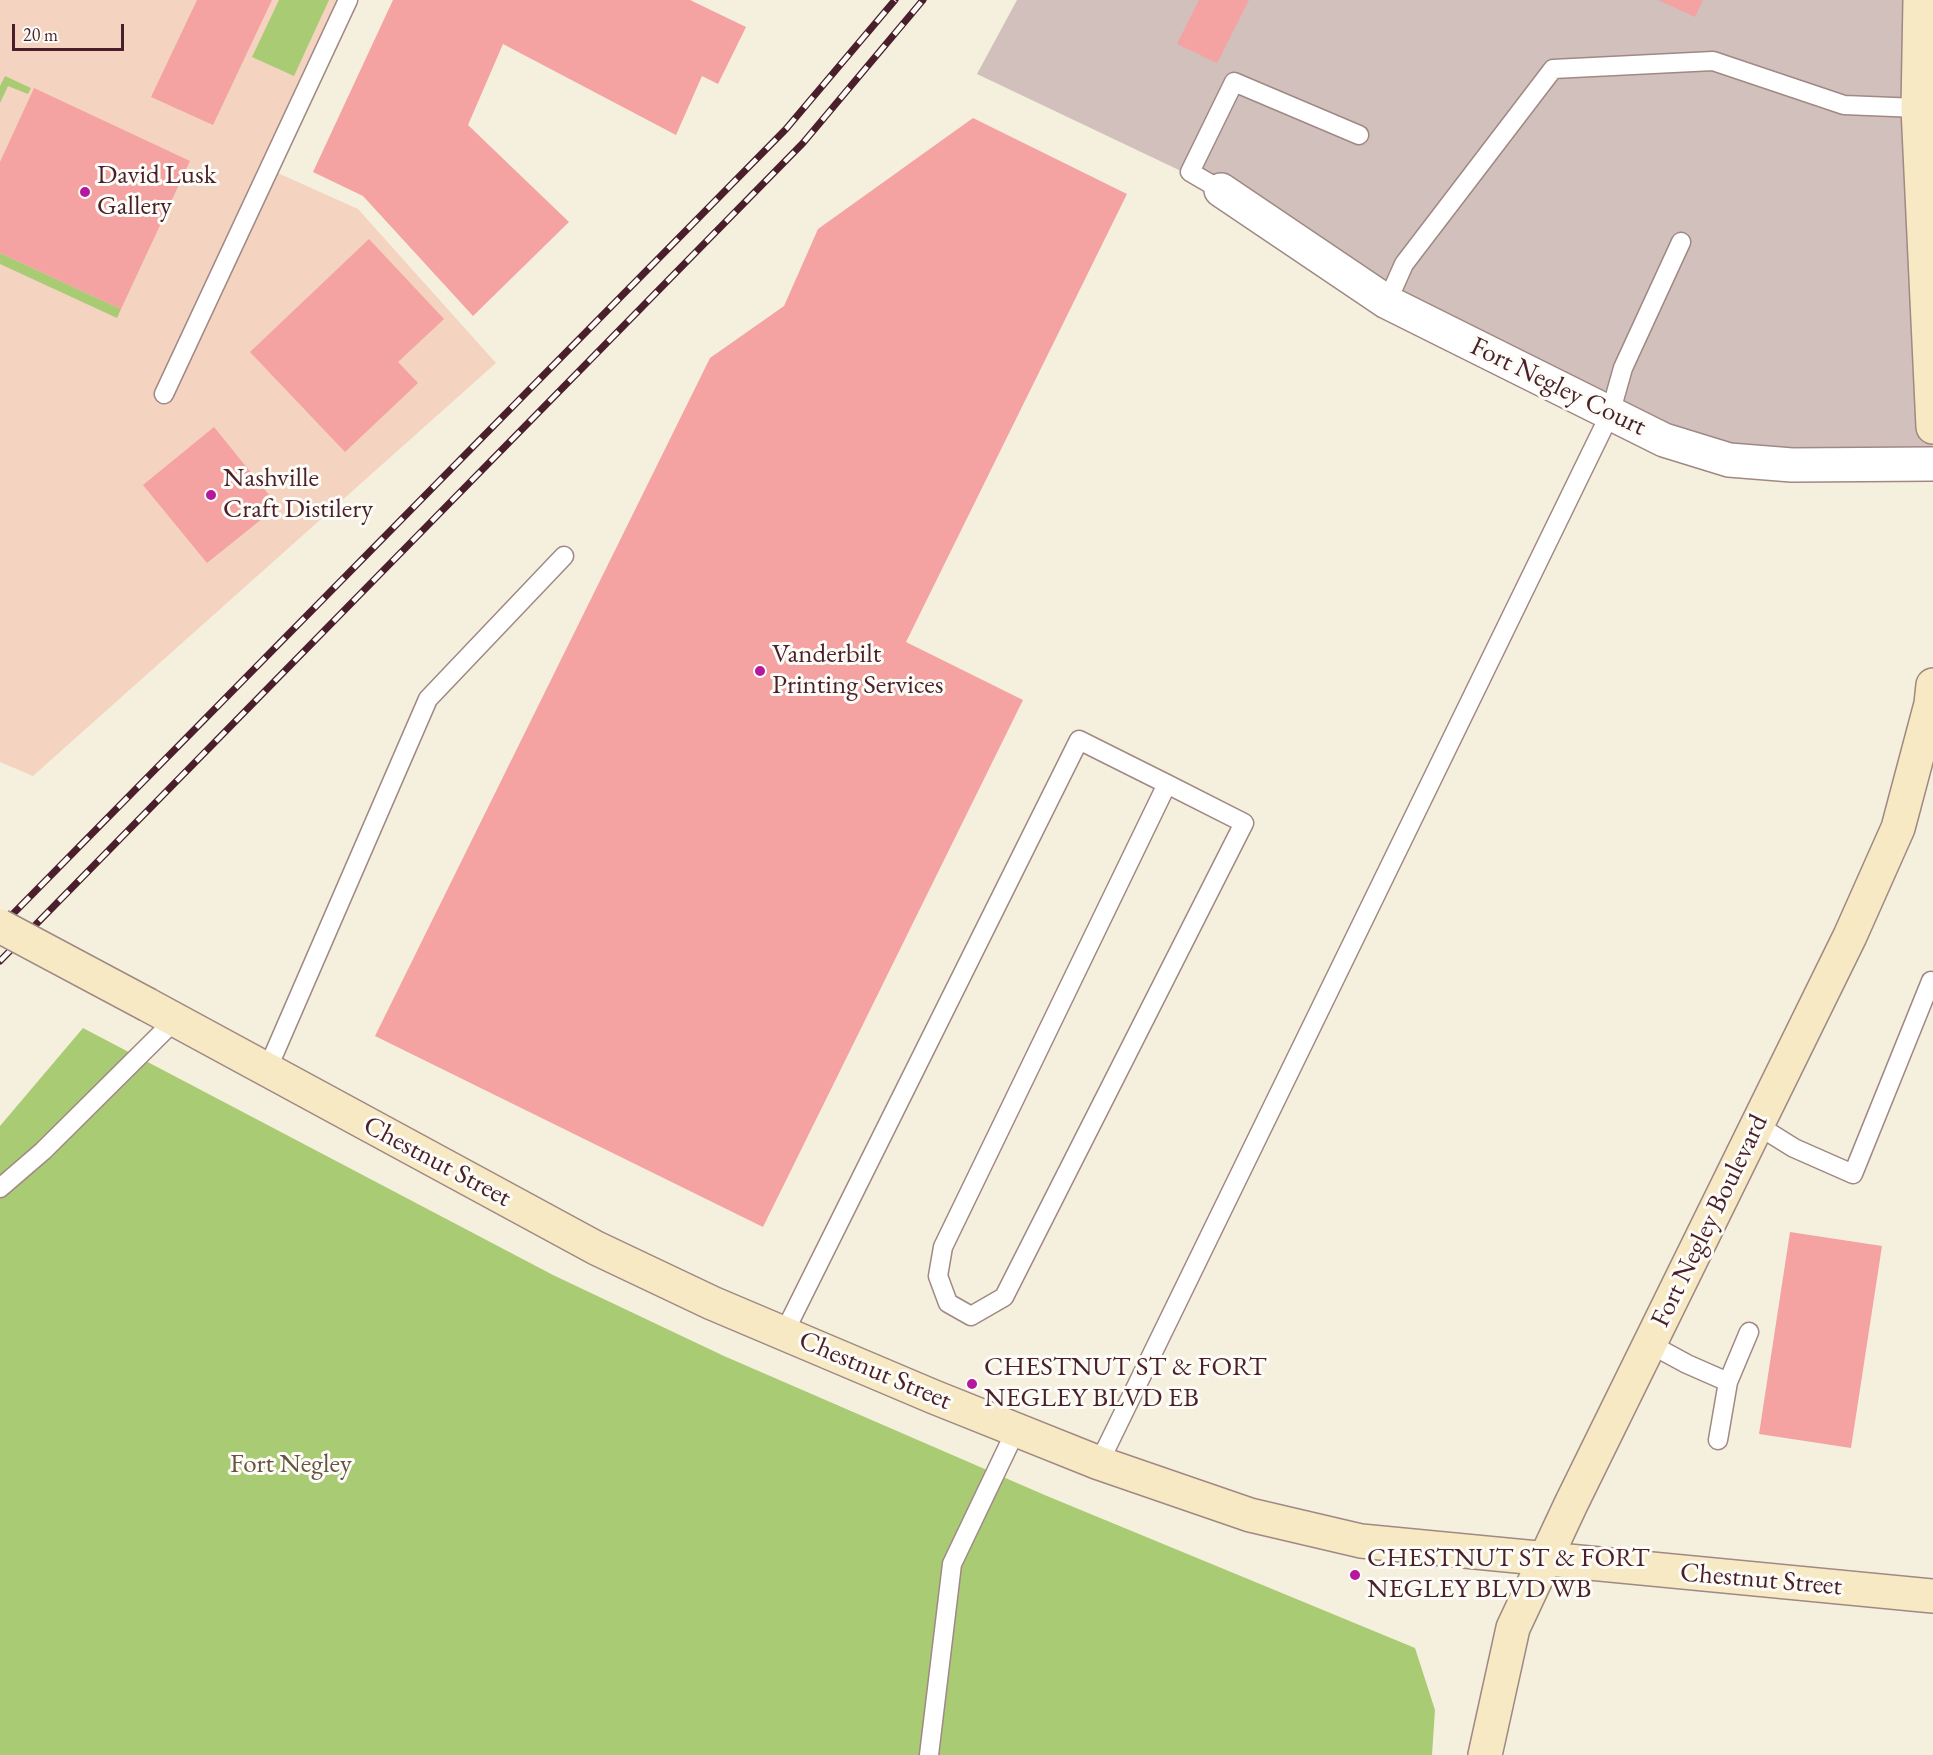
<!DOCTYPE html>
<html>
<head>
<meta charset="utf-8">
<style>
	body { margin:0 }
	#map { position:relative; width:1933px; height:1755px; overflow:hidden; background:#f5f0dd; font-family:"EB Garamond",serif }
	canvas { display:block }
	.scale { position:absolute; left:12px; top:24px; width:112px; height:27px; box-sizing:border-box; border:3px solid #4a1f2b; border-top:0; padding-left:8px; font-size:18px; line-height:21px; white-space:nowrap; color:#4a1f2b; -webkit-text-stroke:4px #fdfcf7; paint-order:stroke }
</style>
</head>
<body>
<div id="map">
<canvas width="1933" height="1755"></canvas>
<div class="scale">20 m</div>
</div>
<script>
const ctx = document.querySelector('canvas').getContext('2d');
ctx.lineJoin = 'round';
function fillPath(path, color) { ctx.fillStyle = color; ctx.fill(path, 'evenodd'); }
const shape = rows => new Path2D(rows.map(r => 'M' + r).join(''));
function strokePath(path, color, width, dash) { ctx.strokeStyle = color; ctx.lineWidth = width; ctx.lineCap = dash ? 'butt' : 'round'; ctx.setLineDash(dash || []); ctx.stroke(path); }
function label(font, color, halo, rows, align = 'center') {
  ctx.font = font + ' "EB Garamond",serif'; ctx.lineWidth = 6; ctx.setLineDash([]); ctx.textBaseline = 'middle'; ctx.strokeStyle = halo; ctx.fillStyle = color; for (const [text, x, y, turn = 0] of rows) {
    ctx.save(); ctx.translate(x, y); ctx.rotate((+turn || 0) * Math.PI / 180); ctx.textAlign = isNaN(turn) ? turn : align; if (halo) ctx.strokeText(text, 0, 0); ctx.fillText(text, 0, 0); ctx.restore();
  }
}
fillPath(shape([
	[0,0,348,0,269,169,358,209,496,363,33,776,0,762]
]), '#f5d3c1');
fillPath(shape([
	[1017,0,1920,0,1933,464,1664,440,1221,190,977,74]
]), '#d1c0bc');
fillPath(shape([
	[279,0,329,0,294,76,252,57],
	[5,76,31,88,28,94,8,86,0,103,0,86],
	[0,253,121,309,117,318,0,264],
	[83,1028,553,1275,724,1356,1047,1496,1415,1648,1435,1710,1432,1755,0,1755,0,1126]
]), '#a9cb74');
fillPath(shape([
	[197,0,272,0,213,125,151,97],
	[393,0,690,0,746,27,718,84,702,76,676,135,503,44,468,125,569,222,473,316,363,196,313,172],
	[1199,0,1249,0,1217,63,1177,44],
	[1658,0,1703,0,1695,17],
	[34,88,190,161,121,309,0,253,0,162],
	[973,118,1127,194,906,642,1023,700,763,1227,375,1036,710,358,784,306,818,229],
	[369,239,444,319,398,362,418,383,345,452,250,352],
	[214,427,278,506,207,563,143,485],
	[1790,1232,1882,1246,1851,1448,1759,1434]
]), '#f4a3a2');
const lane = shape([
	[1221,190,1190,172,1234,82,1359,135],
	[1387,302,1404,264,1553,69,1713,61,1844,105,1918,108],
	[164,394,348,0],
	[267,1070,428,699,564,556],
	[1757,1125,1794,1148,1853,1174,1931,981],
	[0,1188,43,1151,175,1020],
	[784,1333,1079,740,1167,784,1244,823,1004,1297,971,1316,948,1303,938,1276,943,1247,1167,784],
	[1650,1344,1687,1364,1728,1382,1718,1440],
	[1728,1382,1749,1332],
	[1099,1463,1610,414,1623,368,1681,242],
	[929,1755,952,1564,1016,1430]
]);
const street = shape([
	[1221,190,1387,302,1664,440,1729,460,1792,465,1933,464]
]);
const secondary = shape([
	[1920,0,1918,108,1933,427],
	[148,1005,596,1248,712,1303,934,1397,1099,1463,1250,1515,1361,1541,1933,1596],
	[1485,1755,1513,1628,1571,1504,1850,936,1898,828,1931,704,1933,685]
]);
strokePath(lane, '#a08884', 21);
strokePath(street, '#a08884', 36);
strokePath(secondary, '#a08884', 36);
strokePath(lane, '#fff', 18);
strokePath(street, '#fff', 33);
strokePath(secondary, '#f6e9c3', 33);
const rail = shape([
	[0,927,786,129,895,0],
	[0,961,803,143,923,0]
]);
strokePath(rail, '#4a1f2b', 7);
strokePath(rail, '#fdfcf7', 4.5, [14]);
const secondaryBridge = shape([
	[0,926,148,1005]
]);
strokePath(secondaryBridge, '#a08884', 36, []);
strokePath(secondaryBridge, '#f6e9c3', 33);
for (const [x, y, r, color] of [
	[85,192,6,"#b5179e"],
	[211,495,6,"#b5179e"],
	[760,671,6,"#b5179e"],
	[972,1384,6,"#b5179e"],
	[1355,1575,6,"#b5179e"]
]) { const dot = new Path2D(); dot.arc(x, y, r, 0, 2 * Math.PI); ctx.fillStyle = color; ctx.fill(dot); strokePath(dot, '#fdfcf7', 2); }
label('27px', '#4a1f2b', '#fdfcf7', [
	["David Lusk",97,176],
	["Gallery",97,207],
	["Nashville",223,479],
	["Craft Distilery",223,510],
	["Vanderbilt",772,655],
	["Printing Services",772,686],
	["CHESTNUT ST & FORT",984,1368],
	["NEGLEY BLVD EB",984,1399],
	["CHESTNUT ST & FORT",1367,1559],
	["NEGLEY BLVD WB",1367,1590]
], 'left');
label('27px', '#4a1f2b', '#fdfcf7', [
	["Fort Negley Court",1558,387,26],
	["Chestnut Street",437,1162,28],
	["Fort Negley Boulevard",1710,1221,-64],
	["Chestnut Street",875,1371,23],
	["Chestnut Street",1761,1580,5]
]);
label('27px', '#665341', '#fdfcf7', [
	["Fort Negley",291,1465]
]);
</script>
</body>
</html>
